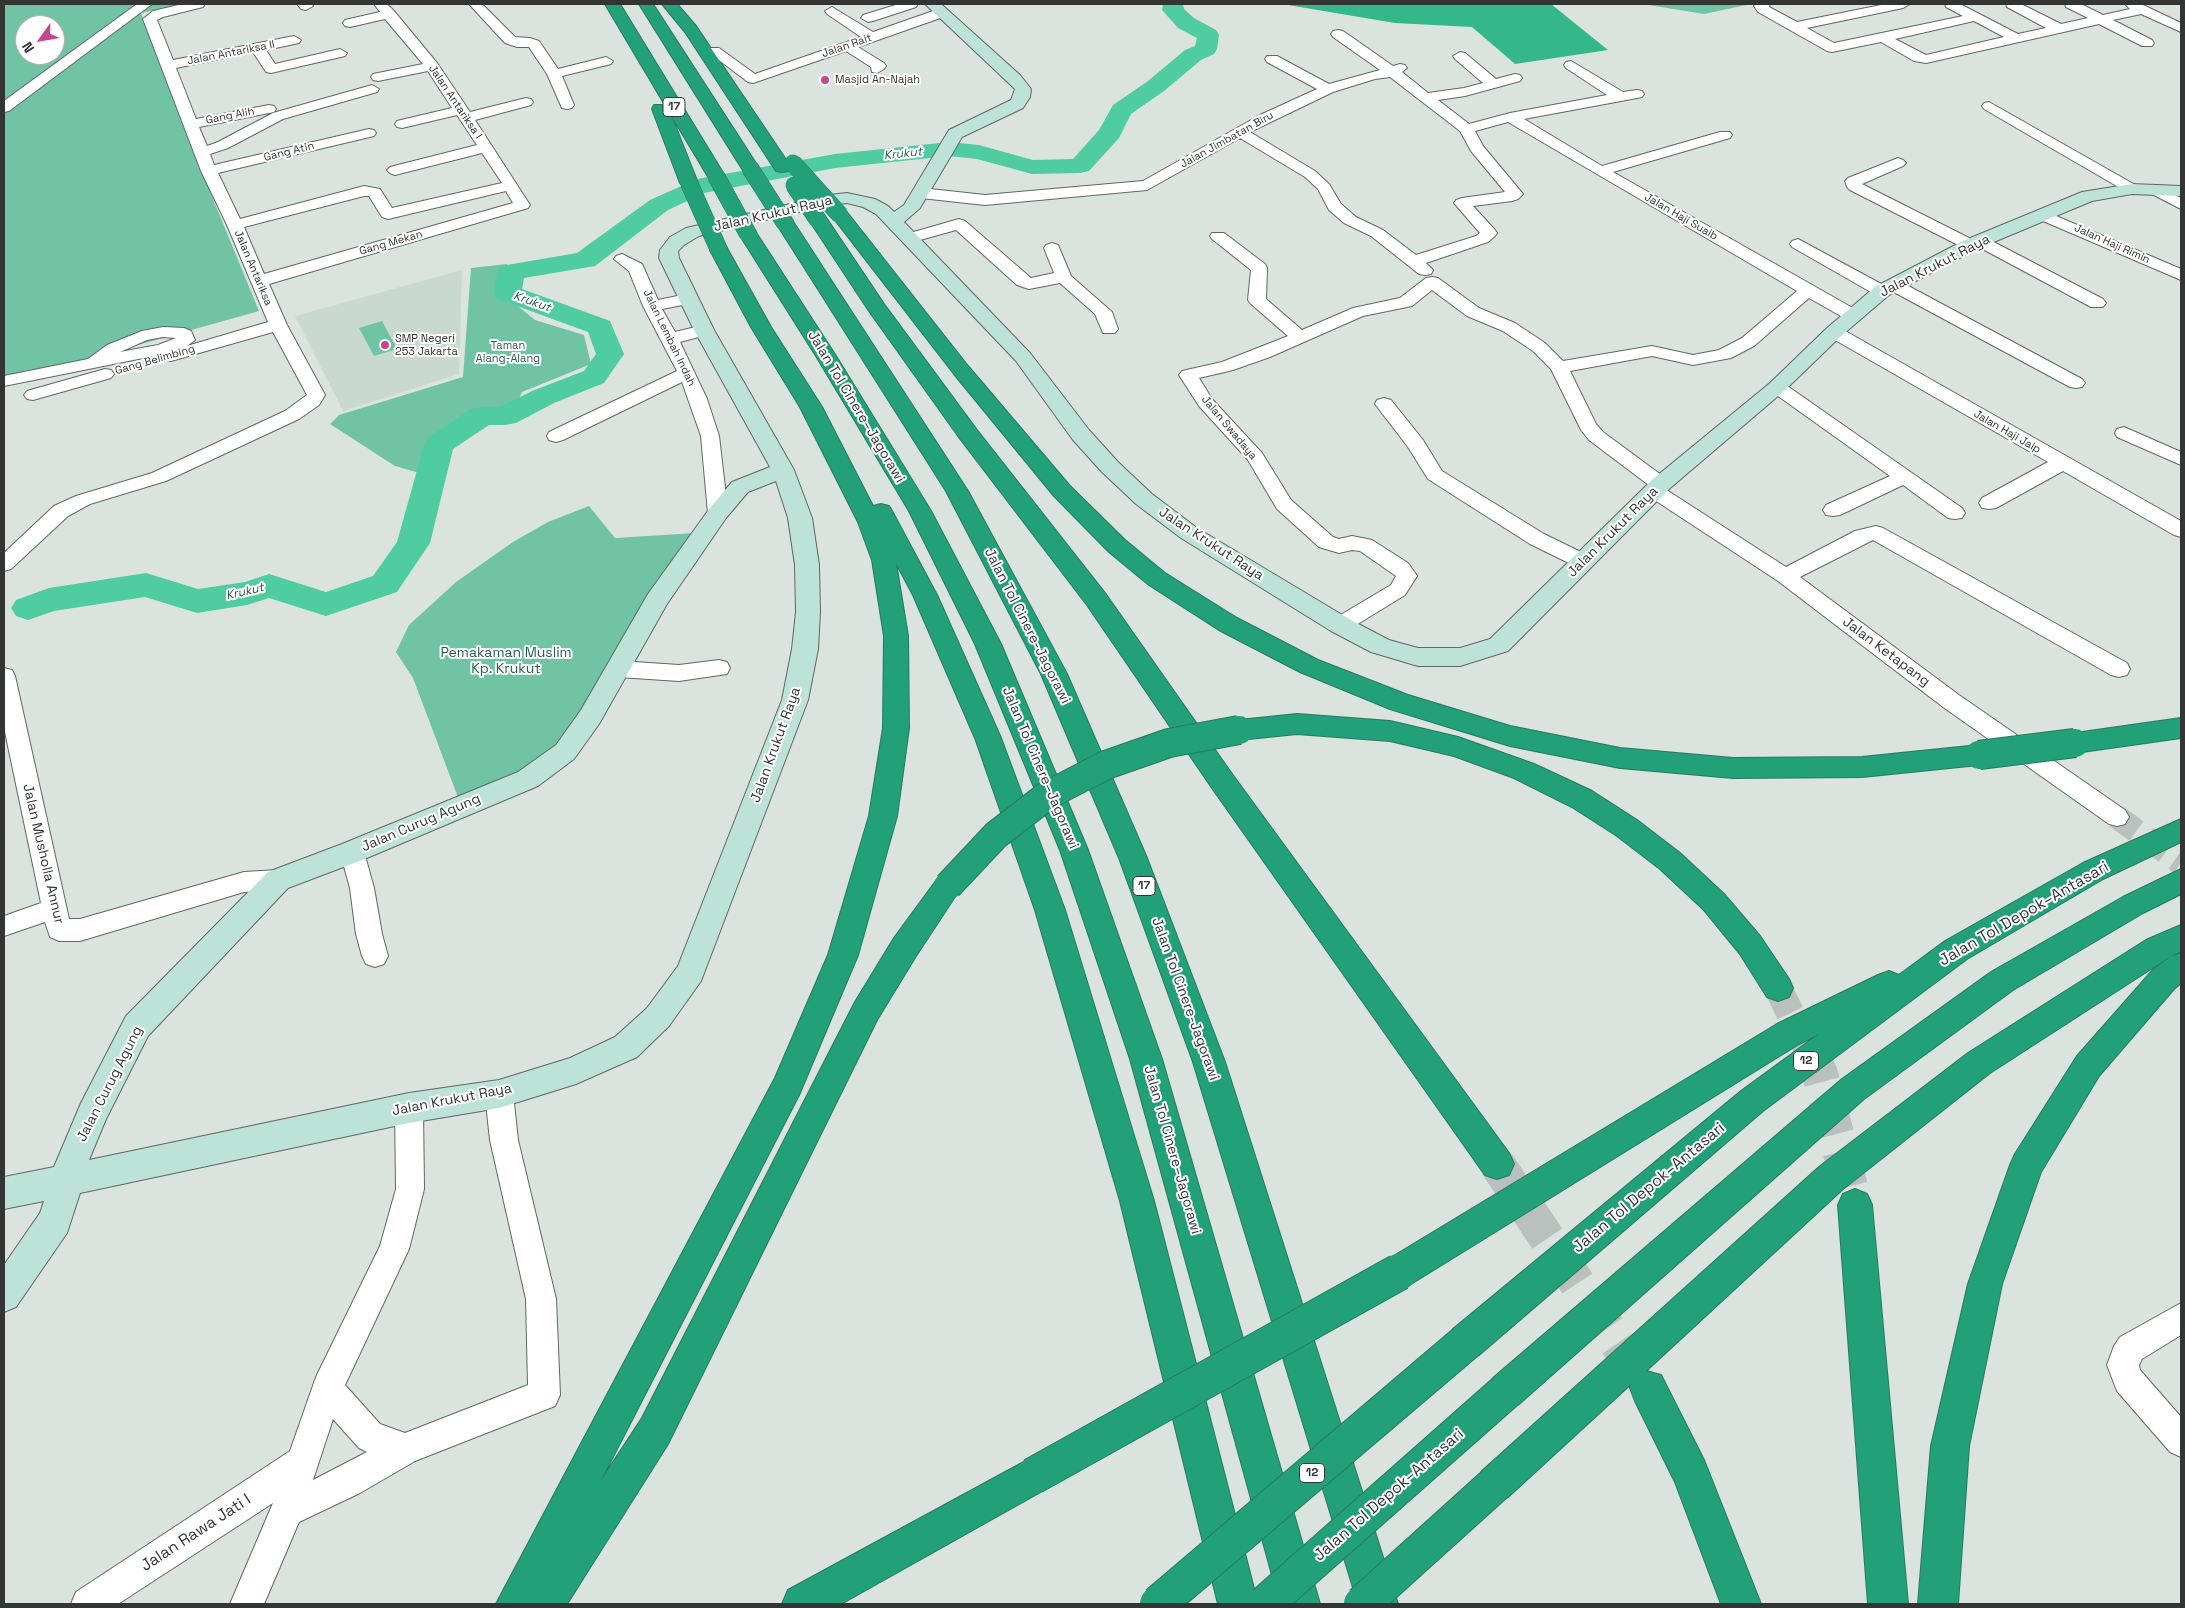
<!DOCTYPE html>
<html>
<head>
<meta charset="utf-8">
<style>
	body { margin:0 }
	#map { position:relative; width:2185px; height:1608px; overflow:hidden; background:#dbe3df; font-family:"Space Grotesk",sans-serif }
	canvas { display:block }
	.frame { position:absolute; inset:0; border:5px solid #323534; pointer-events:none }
	.north { position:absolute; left:15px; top:15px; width:50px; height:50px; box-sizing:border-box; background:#fff; border:1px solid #adaeae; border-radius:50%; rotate:238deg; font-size:14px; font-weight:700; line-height:20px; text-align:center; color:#323534 }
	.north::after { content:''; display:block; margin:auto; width:18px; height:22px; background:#c44592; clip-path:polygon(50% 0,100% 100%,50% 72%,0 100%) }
</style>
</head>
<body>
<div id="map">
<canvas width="2185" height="1608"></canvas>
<div class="frame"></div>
<div class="north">N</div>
</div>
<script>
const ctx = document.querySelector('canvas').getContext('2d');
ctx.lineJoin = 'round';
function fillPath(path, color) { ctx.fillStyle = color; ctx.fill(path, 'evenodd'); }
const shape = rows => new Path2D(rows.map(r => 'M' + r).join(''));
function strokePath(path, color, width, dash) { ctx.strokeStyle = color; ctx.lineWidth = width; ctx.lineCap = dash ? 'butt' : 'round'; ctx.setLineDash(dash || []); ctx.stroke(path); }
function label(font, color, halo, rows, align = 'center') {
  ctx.font = font + ' "Space Grotesk",sans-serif'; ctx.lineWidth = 4; ctx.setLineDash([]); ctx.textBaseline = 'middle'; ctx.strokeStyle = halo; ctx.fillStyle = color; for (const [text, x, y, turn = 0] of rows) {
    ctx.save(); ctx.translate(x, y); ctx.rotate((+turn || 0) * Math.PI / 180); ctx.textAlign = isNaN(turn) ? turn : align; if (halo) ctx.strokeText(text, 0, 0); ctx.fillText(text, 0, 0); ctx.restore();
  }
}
fillPath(shape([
	[462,270,459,374,343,411,295,316]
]), '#c9d9d2');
fillPath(shape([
	[4,4,183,4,141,13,190,143,259,311,74,363,4,378],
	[25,25,55,25,55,55,25,55],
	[1642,4,1751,4,1704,14],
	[507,264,499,297,513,302,535,320,584,335,591,364,522,392,516,405,503,412,476,413,431,444,423,474,395,466,330,424,339,415,463,377,471,268],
	[382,321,397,349,374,356,359,328],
	[589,506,615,538,696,533,593,698,549,756,524,774,459,800,413,678,396,652,409,625,456,582,513,542,548,522]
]), '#70c4a3');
fillPath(shape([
	[1282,4,1551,4,1608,50,1515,64,1472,27,1395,23]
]), '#35b78c');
fillPath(shape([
	[1163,4,1183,4,1184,9,1194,18,1216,30,1219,35,1217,49,1214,54,1201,60,1164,91,1131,114,1119,138,1089,171,1080,173,1032,174,977,159,949,156,835,168,704,193,668,210,595,266,524,278,522,289,610,321,624,354,604,383,554,403,516,423,505,425,489,425,453,449,430,543,397,592,326,616,269,598,247,605,197,613,145,597,54,611,28,620,16,616,11,608,16,600,49,588,146,573,198,589,245,582,269,574,326,592,373,576,397,542,424,445,428,438,471,409,482,407,500,407,532,391,584,371,596,354,588,332,498,299,494,293,497,272,501,266,577,253,650,200,697,179,835,154,949,142,979,145,1033,160,1073,159,1099,130,1113,105,1148,81,1185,50,1195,46,1197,38,1178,28,1162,10,1163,4]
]), '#4fcca1');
strokePath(shape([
	[2117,817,2181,863]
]), '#b9c0bd', 24, [24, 12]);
strokePath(shape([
	[1778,988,1808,1050]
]), '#b9c0bd', 28, [28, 14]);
strokePath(shape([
	[1808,1049,1820,1074,1855,1205],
	[1497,1164,1641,1378]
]), '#b9c0bd', 36, [36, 18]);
const street = shape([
	[137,4,152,4,9,111,4,112,4,101,137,4],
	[183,4,205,4,203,7,163,17,157,20,173,60,294,36,301,40,299,43,266,50,275,64,340,49,347,53,345,56,271,73,266,72,253,52,176,68,196,119,269,105,274,106,276,109,274,112,199,127,207,146,218,142,273,113,372,85,379,89,377,92,283,119,228,148,210,154,214,165,369,129,374,130,376,133,374,136,218,173,240,219,364,186,380,189,392,208,502,183,482,153,395,175,390,173,387,170,390,167,477,145,457,115,402,128,397,127,395,124,397,121,452,108,428,71,378,81,373,80,371,77,373,74,423,64,385,19,350,27,345,26,343,23,345,20,380,12,374,4,387,4,394,11,437,63,470,112,526,98,531,99,533,102,531,105,475,120,530,205,528,208,269,284,287,325,325,395,319,405,299,419,166,481,90,504,68,516,11,569,4,571,4,553,54,506,76,496,152,473,285,411,307,395,273,332,171,361,165,360,162,356,163,354,4,386,4,376,88,359,107,345,142,331,163,327,184,328,191,331,195,340,187,346,268,322,227,225,201,171,143,19,153,11,183,4],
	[506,191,513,203,264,274,244,227,364,196,369,196,382,217,388,219,506,191],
	[163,337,176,338,158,345,120,352,147,340,163,337],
	[297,4,311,4,313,6,306,10,301,9,297,4],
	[469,4,482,4,515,37,530,38,539,41,558,69,606,57,613,61,611,64,562,76,574,105,572,108,567,109,562,108,547,74,529,47,517,47,505,43,469,4],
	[899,4,918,4,916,7,873,21,868,22,861,18,863,15,899,4],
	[1756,4,1770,4,1769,7,1797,22,1886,4,1910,4,1903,8,1807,28,1834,43,1963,16,1946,7,1945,4,1960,4,2018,34,2046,28,2007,7,2006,4,2021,4,2061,24,2088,18,2066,7,2065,4,2081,4,2103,15,2130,9,2125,4,2141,4,2181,23,2181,32,2141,14,2113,20,2152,40,2154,43,2152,46,2142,46,2099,24,1926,63,1914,61,1881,42,1832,52,1827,51,1758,12,1754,6,1756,4],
	[1974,21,2004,37,1926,55,1895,39,1974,21],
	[832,7,873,32,936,10,946,10,948,13,946,16,858,47,884,63,886,66,884,69,877,73,872,72,871,67,846,51,753,83,748,82,707,51,709,48,719,48,755,74,861,37,827,14,825,11,832,7],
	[1338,30,1343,31,1393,66,1400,64,1405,65,1407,68,1402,72,1428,93,1464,88,1483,83,1455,59,1453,56,1460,52,1465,53,1496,79,1515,74,1520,75,1522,78,1520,81,1465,96,1438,100,1469,124,1510,113,1607,95,1566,68,1564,65,1566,62,1571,61,1623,92,1637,90,1642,91,1644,94,1642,97,1637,98,1524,119,1602,166,1720,132,1730,132,1732,135,1730,138,1613,172,1858,311,1861,315,1858,319,1852,320,1846,319,1809,298,1754,346,1731,358,1693,365,1652,356,1570,371,1596,424,1603,432,1668,480,1671,484,1665,489,1786,567,1855,531,1876,526,1883,528,2127,663,2130,669,2127,675,2119,677,2111,675,1873,540,1800,577,1959,695,2125,810,2129,817,2125,824,2117,826,2109,824,1943,707,1778,581,1647,495,1644,491,1650,486,1589,440,1581,430,1551,369,1533,351,1503,331,1467,316,1432,290,1412,306,1363,316,1270,357,1233,370,1199,378,1212,399,1262,453,1291,500,1333,537,1339,539,1352,536,1372,540,1408,563,1417,576,1405,595,1348,630,1340,632,1332,630,1329,625,1332,620,1391,585,1396,576,1360,551,1352,550,1339,553,1319,547,1277,509,1248,460,1199,406,1179,375,1182,371,1222,362,1288,336,1251,304,1248,300,1251,270,1212,239,1210,236,1212,233,1224,233,1265,264,1267,268,1266,299,1302,330,1353,308,1400,298,1426,278,1432,277,1438,278,1479,308,1515,323,1545,343,1563,361,1652,346,1693,355,1719,350,1742,338,1797,291,1508,122,1475,131,1483,146,1523,194,1518,199,1512,201,1473,206,1495,230,1497,233,1495,236,1488,242,1426,263,1433,270,1431,274,1425,275,1419,274,1371,236,1344,223,1329,210,1318,189,1305,177,1240,138,1147,190,985,205,921,198,915,196,913,193,915,190,921,188,985,195,1143,181,1260,115,1317,89,1267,62,1265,59,1267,56,1277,56,1329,84,1380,70,1333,37,1331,34,1333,31,1338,30],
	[1390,77,1460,131,1471,151,1505,192,1462,198,1456,200,1454,203,1480,233,1476,236,1416,255,1383,230,1356,217,1341,204,1329,184,1315,171,1250,132,1333,92,1375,79,1390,77],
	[1989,102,2137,186,2140,189,2137,192,2132,194,2127,192,1984,109,1982,106,1984,103,1989,102],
	[1898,158,1903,160,1906,163,1903,166,1862,184,1973,240,1980,236,1986,238,2103,299,2106,303,2103,307,2091,307,1977,246,1970,250,1964,248,1850,190,1847,187,1845,181,1848,178,1898,158],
	[2155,185,2181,198,2181,209,2150,193,2147,190,2150,187,2155,185],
	[2042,210,2181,269,2181,280,2036,218,2034,215,2036,212,2042,210],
	[959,219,965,221,1031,278,1054,273,1044,248,1046,245,1052,243,1058,245,1071,276,1112,312,1118,329,1115,333,1103,333,1095,314,1060,283,1029,289,1017,285,956,230,909,243,903,241,901,238,903,235,959,219],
	[1798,239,1885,286,1887,281,1899,281,2082,379,2085,383,2082,387,2076,388,2070,387,1890,290,1888,295,1876,295,1792,247,1790,244,1792,241,1798,239],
	[622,254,642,264,658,300,687,294,693,295,695,299,693,303,662,309,675,332,704,325,710,326,713,330,710,334,680,342,707,399,719,436,728,513,725,518,718,519,711,518,708,513,701,436,682,382,563,440,556,442,549,440,547,436,549,432,677,371,643,306,629,271,614,259,616,256,622,254],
	[1834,327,1840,328,2181,521,2181,537,2174,535,2063,471,1996,508,1989,509,1982,508,1979,503,1982,498,2048,462,1828,336,1825,332,1828,328,1834,327],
	[105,369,111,370,114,374,111,378,33,400,27,399,24,395,27,391,105,369],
	[1777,382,1783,383,1962,508,1965,513,1962,518,1955,519,1948,518,1903,485,1840,515,1833,516,1826,515,1823,510,1826,505,1890,476,1771,391,1768,387,1771,383,1777,382],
	[1384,398,1391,400,1423,440,1442,471,1544,534,1589,556,1592,561,1589,566,1582,568,1575,566,1530,544,1428,479,1408,447,1375,404,1377,400,1384,398],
	[2124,427,2181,452,2181,465,2117,437,2115,433,2117,429,2124,427],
	[719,660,727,662,730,668,727,674,679,681,619,677,611,675,608,669,611,663,619,661,679,665,719,660],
	[4,668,12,670,15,676,69,919,80,919,244,872,278,870,287,873,290,880,287,887,278,890,244,892,80,941,59,941,50,937,45,922,4,936,4,916,41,903,4,727,4,668],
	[352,842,361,845,364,852,374,888,382,934,388,956,384,964,375,967,366,964,362,956,356,934,350,888,340,852,343,845,352,842],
	[499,1082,509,1085,513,1094,518,1140,556,1299,560,1395,555,1406,415,1461,360,1493,299,1522,264,1604,230,1604,273,1503,118,1604,71,1604,76,1592,290,1451,316,1377,380,1246,396,1189,395,1108,399,1099,409,1095,419,1099,423,1108,424,1189,409,1249,345,1385,380,1424,405,1433,528,1385,526,1299,490,1140,485,1094,489,1085,499,1082],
	[333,1419,359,1448,367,1452,313,1480,333,1419],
	[2181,1303,2181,1335,2142,1359,2139,1365,2140,1370,2181,1417,2181,1457,2170,1452,2117,1391,2107,1365,2114,1346,2120,1337,2181,1303]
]);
const secondary = shape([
	[925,4,941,4,1020,75,1031,89,1030,97,1023,108,962,137,920,208,904,222,1030,353,1089,430,1118,462,1152,494,1197,528,1349,619,1389,640,1418,648,1460,648,1490,639,1653,479,1770,383,1827,328,1875,287,1963,241,2082,192,2132,184,2181,186,2181,196,2132,194,2092,201,1977,249,1889,295,1841,336,1784,391,1669,489,1508,651,1460,666,1418,666,1371,652,1331,631,1181,538,1136,504,1102,472,1073,440,1016,361,876,214,863,207,847,203,829,205,699,236,684,245,678,251,679,258,714,330,794,470,812,518,819,565,820,612,818,649,808,700,701,981,669,1026,637,1057,576,1084,499,1108,409,1123,80,1193,67,1233,16,1307,4,1312,4,1265,40,1213,44,1201,4,1209,4,1177,54,1167,81,1103,126,1016,268,872,342,844,518,772,556,745,581,710,648,594,710,508,732,482,770,467,694,330,659,258,660,250,670,237,686,228,829,195,847,193,875,199,888,206,894,212,904,205,949,130,1011,100,1015,89,925,4],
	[776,481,788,518,795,565,796,612,792,649,782,700,678,966,647,1008,615,1037,570,1058,499,1080,409,1093,89,1160,106,1119,148,1036,288,888,362,860,538,786,574,759,599,724,667,604,726,518,748,492,776,481]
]);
const highway = shape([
	[605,4,620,4,725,176,722,180,716,181,710,180,671,115,698,183,695,187,689,188,683,187,680,183,652,109,654,105,665,105,605,4],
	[639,4,653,4,759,168,756,172,750,173,744,172,639,4],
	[662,4,677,4,696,26,791,167,788,171,782,172,776,171,685,32,662,4],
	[840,209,846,211,968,366,1070,486,1125,540,1165,573,1237,618,1318,660,1408,695,1510,726,1620,748,1733,758,1862,757,1979,745,1988,748,1992,755,1988,762,1979,765,1862,777,1733,778,1620,768,1510,746,1390,709,1300,672,1219,630,1149,585,1109,552,1054,496,954,374,831,215,834,211,840,209],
	[818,214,825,216,884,304,977,430,1105,593,1232,774,1509,1153,1514,1164,1509,1175,1497,1179,1485,1175,1212,788,1087,605,961,440,869,311,809,220,811,216,818,214],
	[785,217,792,219,794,223,968,491,1067,674,1147,858,1225,1062,1398,1604,1358,1604,1193,1062,1119,858,1041,674,946,491,776,223,778,219,785,217],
	[748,228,755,230,757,234,836,356,931,511,1001,644,1088,850,1162,1059,1320,1604,1280,1604,1130,1059,1060,850,975,644,909,511,816,356,739,234,741,230,748,228],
	[719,244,726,246,728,250,771,327,822,407,873,506,881,504,889,506,892,511,937,595,1001,738,1065,910,1154,1201,1258,1604,1218,1604,1120,1201,1035,910,975,738,913,595,896,563,908,636,909,728,897,816,858,955,799,1095,600,1482,642,1418,855,1002,894,938,938,878,948,874,958,878,962,886,916,956,877,1020,668,1444,567,1604,496,1604,775,1078,828,955,869,816,883,728,884,636,872,560,858,522,800,407,751,327,710,250,712,246,719,244],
	[1297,714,1390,721,1458,737,1534,764,1592,791,1637,820,1680,853,1724,894,1760,936,1789,979,1793,988,1789,997,1778,1001,1767,997,1740,954,1704,910,1660,869,1617,836,1572,807,1514,778,1454,756,1390,741,1297,734,1239,740,1230,737,1226,730,1230,723,1239,720,1297,714],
	[2181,718,2181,738,2075,753,2066,750,2062,743,2066,736,2075,733,2181,718],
	[2181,819,2181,842,2103,879,1967,959,1763,1111,1479,1355,1466,1360,1453,1355,1448,1342,1453,1329,1741,1091,1819,1034,1799,1044,1411,1284,1399,1289,1387,1284,1382,1272,1387,1260,1777,1024,1878,975,1889,971,1899,975,1945,941,2083,863,2181,819],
	[2181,869,2181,894,2143,913,2013,990,1864,1099,1519,1404,1506,1409,1493,1404,1488,1391,1493,1378,1842,1079,1991,972,2123,897,2181,869],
	[2181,925,2181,951,2168,958,1990,1073,1843,1189,1646,1371,1661,1375,1704,1460,1761,1604,1721,1604,1675,1482,1635,1401,1630,1388,1631,1384,1508,1497,1495,1503,1482,1497,1476,1484,1482,1471,1819,1167,1968,1053,2146,940,2181,925],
	[2181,953,2181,983,2174,989,2099,1076,2041,1172,2002,1284,1969,1446,1958,1604,1918,1604,1931,1446,1968,1284,2010,1165,2015,1154,2077,1056,2152,971,2170,957,2181,953],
	[1855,1189,1867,1194,1872,1205,1908,1604,1868,1604,1838,1205,1843,1194,1855,1189],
	[1033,1457,1046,1463,1052,1476,1046,1489,841,1604,782,1604,788,1590,1033,1457]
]);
strokePath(street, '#606764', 2);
strokePath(secondary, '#606764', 2);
strokePath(highway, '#287b61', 2);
fillPath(street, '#fff');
fillPath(secondary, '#bde2d7');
fillPath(highway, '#22a079');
const highwayBridgeFar2 = shape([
	[793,163,840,215],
	[750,168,785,223],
	[716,176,748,234],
	[689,183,719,250],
	[794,185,818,220]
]);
const highwayBridgeFar1 = shape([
	[1979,755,2075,743],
	[948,886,996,835,1048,795,1106,765,1169,743,1239,730]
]);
const highwayBridge = shape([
	[1033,1476,1399,1272],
	[1158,1604,1466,1342],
	[1265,1604,1506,1391],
	[1362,1604,1495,1484]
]);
strokePath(highwayBridgeFar2, '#287b61', 18, []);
strokePath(highwayBridgeFar1, '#287b61', 30, []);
strokePath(highwayBridge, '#287b61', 38, []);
strokePath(highwayBridgeFar2, '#22a079', 17);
strokePath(highwayBridgeFar1, '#22a079', 28);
strokePath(highwayBridge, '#22a079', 36);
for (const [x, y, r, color] of [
	[825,80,5,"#c44592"],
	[385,345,5,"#c44592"]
]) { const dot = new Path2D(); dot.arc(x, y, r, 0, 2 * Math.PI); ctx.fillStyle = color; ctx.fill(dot); strokePath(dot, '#fff', 2); }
label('11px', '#323534', '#fff', [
	["Jalan Rait",847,46,-19],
	["Jalan Antariksa II",231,53,-11],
	["Jalan Antariksa I",455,102,56],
	["Gang Alih",230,116,-11],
	["Jalan Jimbatan Biru",1227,140,-29],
	["Gang Atin",289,152,-14],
	["Jalan Haji Suaib",1681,217,30],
	["Gang Mekan",391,243,-16],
	["Jalan Haji Rimin",2112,244,24],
	["Jalan Antariksa",253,268,67],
	["Jalan Lembah Indah",669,338,64],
	["Gang Belimbing",155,360,-16],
	["Jalan Swadaya",1229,428,50],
	["Jalan Haji Jaip",2007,432,30]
]);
label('11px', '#323534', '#fff', [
	["Masjid An-Najah",835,80],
	["SMP Negeri",395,339],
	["253 Jakarta",395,352]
], 'left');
label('11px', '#2b5e4b', '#fff', [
	["Taman",508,346],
	["Alang-Alang",508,359]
]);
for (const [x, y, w] of [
	[674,107,22],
	[1144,886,22],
	[1806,1061,25],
	[1312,1473,25]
]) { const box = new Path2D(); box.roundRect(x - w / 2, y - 9.5, w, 19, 4); ctx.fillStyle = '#fff'; ctx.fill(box); strokePath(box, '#323534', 1); }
label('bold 12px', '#323534', null, [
	["17",674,107],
	["17",1144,886],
	["12",1806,1061],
	["12",1312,1473]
]);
label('italic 12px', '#245744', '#fff', [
	["Krukut",903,154,-6],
	["Krukut",532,302,20],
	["Krukut",245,592,-13]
]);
label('14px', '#323534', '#fff', [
	["Jalan Krukut Raya",773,214,-13],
	["Jalan Krukut Raya",1935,266,-27],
	["Jalan Tol Cinere–Jagorawi",856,407,59],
	["Jalan Krukut Raya",1613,532,-45],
	["Jalan Krukut Raya",1211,544,33],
	["Jalan Tol Cinere-Jagorawi",1027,626,63],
	["Jalan Ketapang",1886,652,37],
	["Jalan Krukut Raya",776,745,-70],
	["Jalan Tol Cinere–Jagorawi",1040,768,67],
	["Jalan Curug Agung",421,823,-23],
	["Jalan Musholla Annur",43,854,77],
	["Jalan Tol Cinere-Jagorawi",1185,999,70],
	["Jalan Curug Agung",110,1084,-63],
	["Jalan Krukut Raya",452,1100,-11],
	["Jalan Tol Cinere–Jagorawi",1172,1150,74]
]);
label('14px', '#2b5e4b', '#fff', [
	["Pemakaman Muslim",506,653],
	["Kp. Krukut",506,669]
]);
label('16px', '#323534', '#fff', [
	["Jalan Tol Depok–Antasari",2024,914,-30],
	["Jalan Tol Depok–Antasari",1649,1188,-40],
	["Jalan Tol Depok–Antasari",1389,1495,-41],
	["Jalan Rawa Jati I",196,1533,-33]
]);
</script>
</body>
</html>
